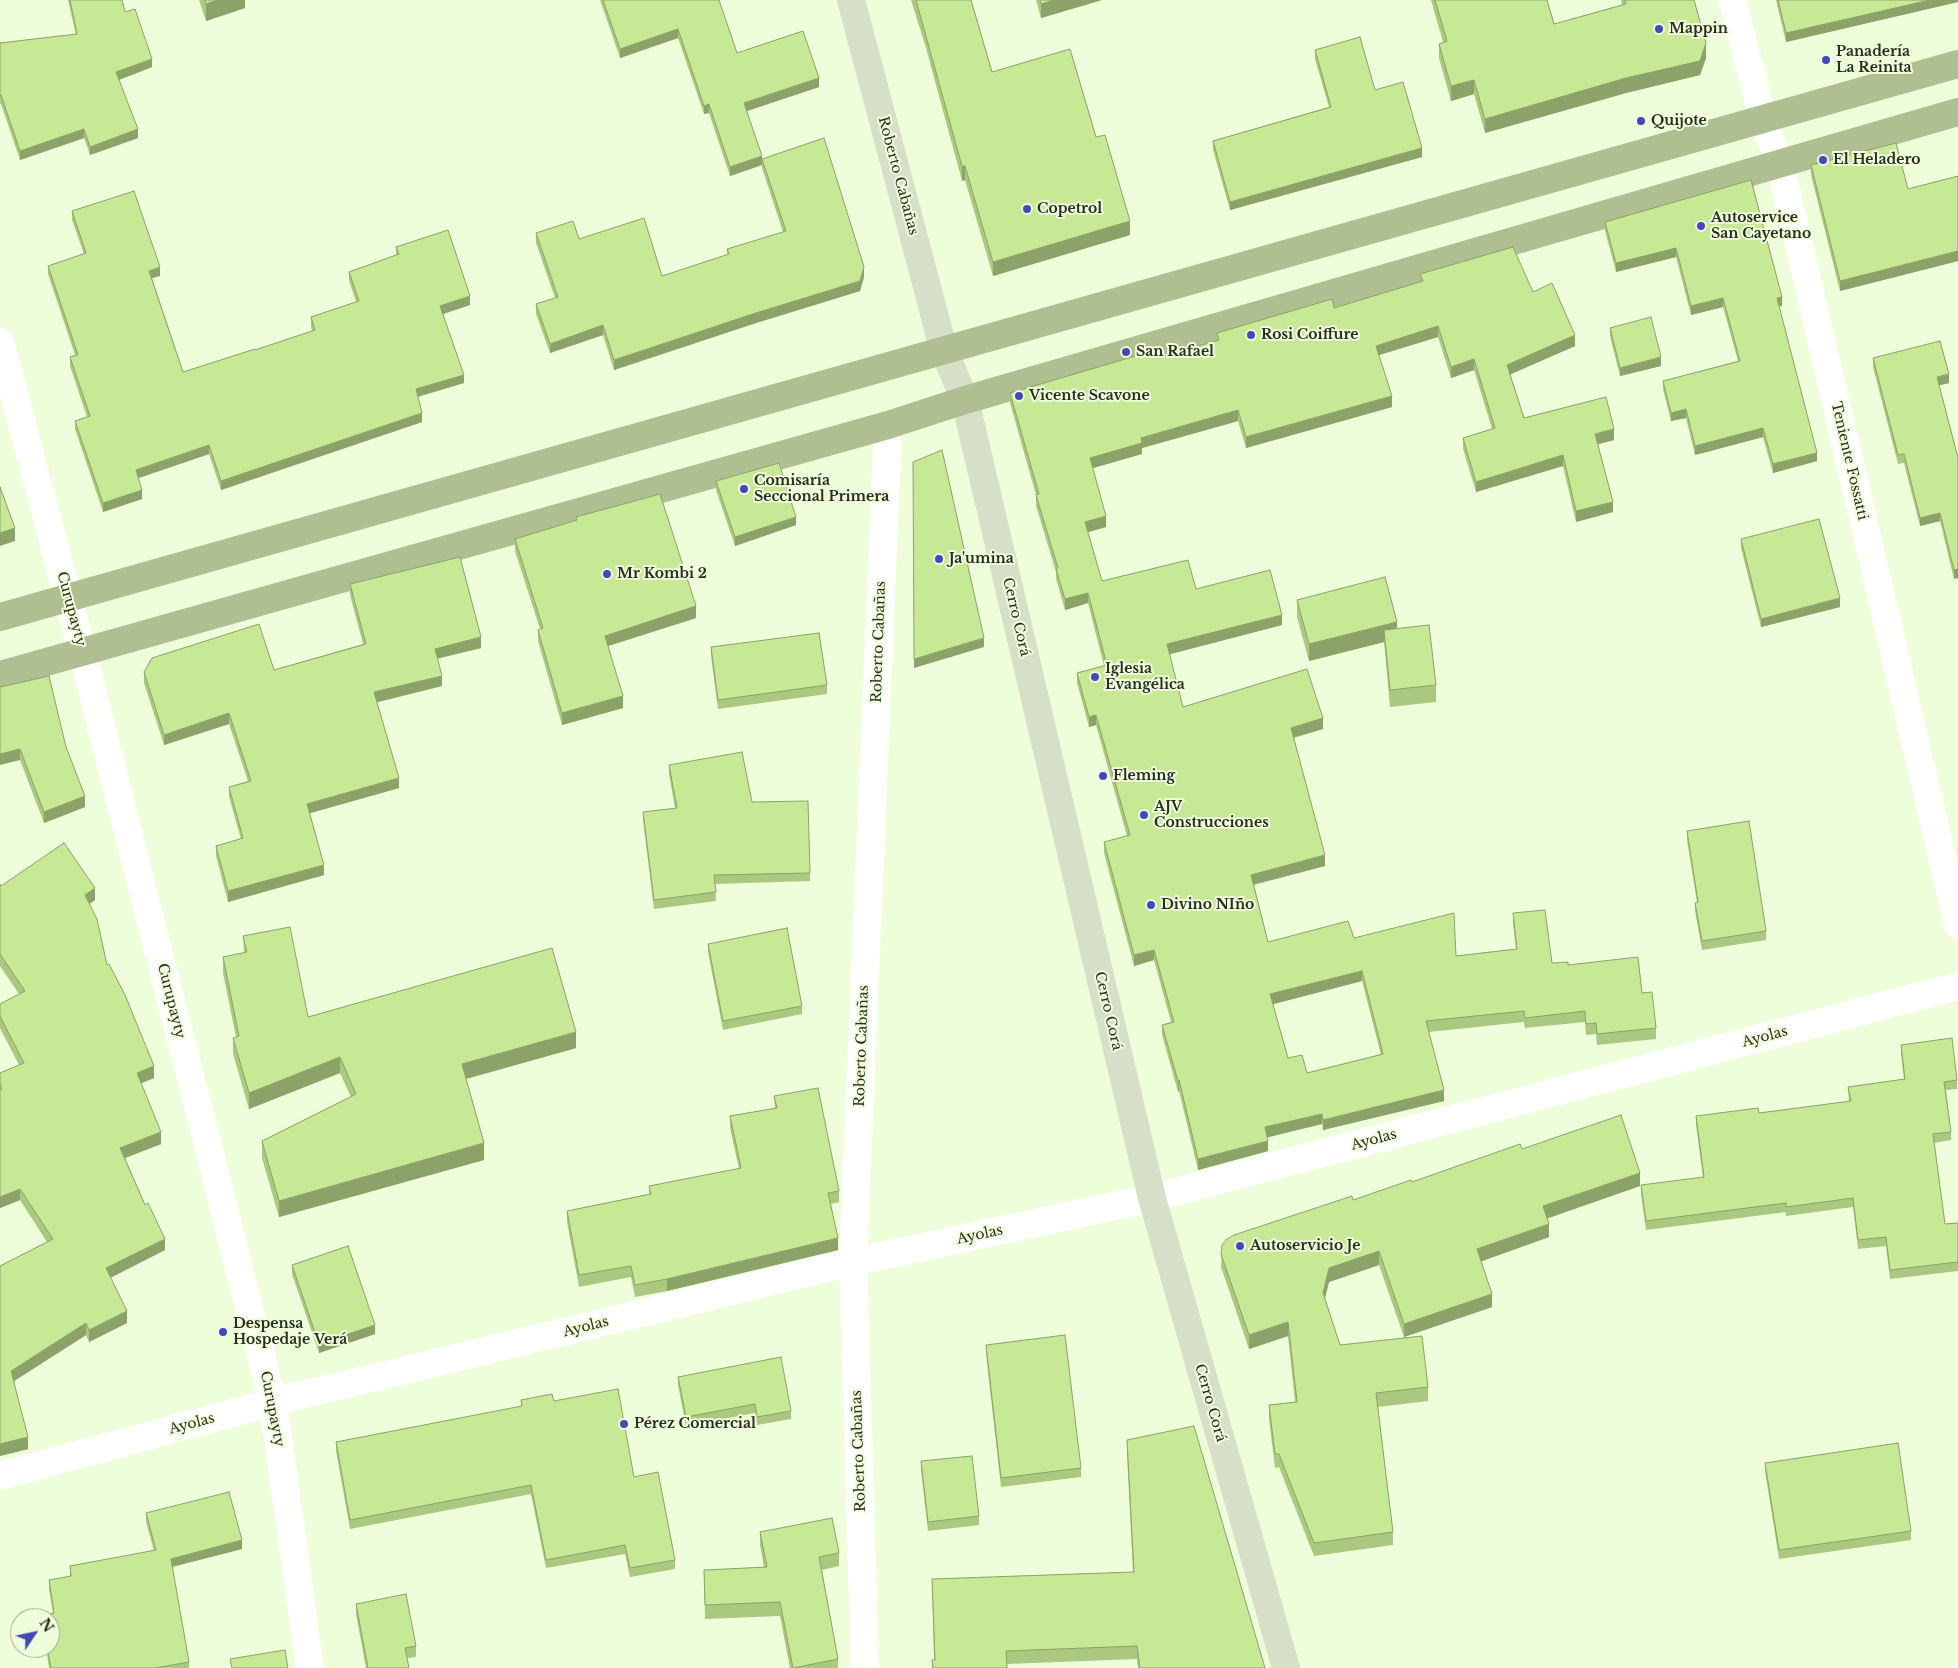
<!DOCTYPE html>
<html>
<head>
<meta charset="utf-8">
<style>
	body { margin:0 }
	#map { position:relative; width:1958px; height:1668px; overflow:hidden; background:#effeda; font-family:"Libre Baskerville",serif }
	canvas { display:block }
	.north { position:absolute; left:10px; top:1608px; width:50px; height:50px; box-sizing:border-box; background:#effeda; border:1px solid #9faa90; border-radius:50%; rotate:56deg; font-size:14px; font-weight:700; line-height:20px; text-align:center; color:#282d20 }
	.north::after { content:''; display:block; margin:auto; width:18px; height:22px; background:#4547bc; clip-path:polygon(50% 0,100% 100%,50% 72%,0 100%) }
</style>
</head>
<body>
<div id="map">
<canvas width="1958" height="1668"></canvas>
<div class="north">N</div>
</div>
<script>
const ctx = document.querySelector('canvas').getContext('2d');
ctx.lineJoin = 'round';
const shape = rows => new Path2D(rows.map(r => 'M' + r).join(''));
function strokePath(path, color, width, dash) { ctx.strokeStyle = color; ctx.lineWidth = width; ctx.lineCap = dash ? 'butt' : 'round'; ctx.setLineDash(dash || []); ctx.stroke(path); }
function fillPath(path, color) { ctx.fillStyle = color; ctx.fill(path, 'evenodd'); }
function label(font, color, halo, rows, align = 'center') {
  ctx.font = font + ' "Libre Baskerville",serif'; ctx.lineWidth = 4; ctx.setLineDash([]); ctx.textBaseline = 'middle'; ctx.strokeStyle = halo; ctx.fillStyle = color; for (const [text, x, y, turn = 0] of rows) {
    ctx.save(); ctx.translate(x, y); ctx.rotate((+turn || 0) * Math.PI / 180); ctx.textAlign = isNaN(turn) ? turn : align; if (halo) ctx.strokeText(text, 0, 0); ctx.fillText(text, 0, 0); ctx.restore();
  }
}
strokePath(shape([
	[1732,0,1763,118,1780,164,1958,925],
	[0,341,82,651,273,1402,310,1668],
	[0,1476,273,1402,853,1262,1152,1198,1958,986],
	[865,1668,853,1262,888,425]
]), '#fff', 28);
strokePath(shape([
	[851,0,944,351,965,400,1152,1198,1286,1668]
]), '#d7dfc8', 28);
strokePath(shape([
	[0,617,1958,64],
	[0,675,888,425,965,400,1958,112]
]), '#afbf91', 28);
fillPath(shape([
	[68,0,122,0,125,12,152,67,119,80,138,138,90,155,84,138,20,160,1,104,0,104,0,43,76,35],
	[199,0,245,0,245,8,206,21],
	[600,0,719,0,737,53,819,87,747,111,762,165,730,176,709,113,704,114,678,38,620,58],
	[911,0,971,0,992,72,1096,137,1130,235,993,276,965,180,962,181,926,48],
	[1036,0,1102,0,1041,18],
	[1431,0,1547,0,1554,24,1622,5,1621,0,1694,0,1706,58,1700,75,1626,93,1485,133,1474,94,1451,101,1439,58,1439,44,1443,42],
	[1776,0,1958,0,1958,2,1786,42],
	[1315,50,1375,90,1422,157,1230,210,1213,150,1213,141,1329,107,1315,59],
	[762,159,864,277,860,291,756,323,614,370,603,335,550,353,536,314,536,304,555,298,536,243,536,233,579,239,662,276,727,255,727,249,783,232,762,168],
	[1811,165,1908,189,1958,176,1958,261,1840,291,1811,175],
	[1751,180,1782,306,1779,306,1817,461,1773,473,1763,437,1695,455,1686,418,1671,421,1663,389,1663,381,1738,361,1723,307,1691,315,1676,257,1616,272,1605,231,1605,222],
	[72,211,160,276,152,278,183,372,255,350,312,331,311,326,311,317,356,302,349,280,349,272,396,255,396,247,470,305,443,314,464,383,418,397,422,422,221,490,209,454,138,478,142,499,103,512,75,429,75,421,87,417,70,366,70,357,75,355,48,274,48,266,84,254,72,220],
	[1420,274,1533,292,1575,346,1510,374,1524,418,1614,440,1598,444,1613,512,1576,522,1563,466,1476,492,1463,449,1463,438,1492,429,1474,370,1451,378,1438,337,1379,355,1392,407,1246,448,1238,421,1142,448,1142,454,1092,468,1106,527,1088,532,1102,581,1196,589,1282,625,1169,654,1183,707,1323,729,1294,738,1325,866,1254,885,1268,942,1354,938,1456,956,1516,949,1513,924,1513,913,1552,963,1568,965,1642,993,1656,1028,1656,1039,1597,1045,1596,1034,1586,1035,1585,1022,1525,1028,1524,1022,1429,1032,1444,1101,1323,1130,1322,1124,1267,1137,1268,1151,1198,1170,1179,1091,1178,1092,1162,1035,1162,1025,1171,1022,1154,960,1134,966,1104,853,1104,842,1127,836,1096,725,1089,727,1077,683,1077,673,1104,666,1088,603,1065,610,1056,579,1056,572,1036,506,1036,495,1010,403,1010,393,1161,357,1217,341,1217,333,1334,308,1420,282],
	[1362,981,1381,1055,1307,1073,1288,1058,1273,1004],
	[1610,328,1661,366,1620,376,1610,336],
	[1873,358,1949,383,1939,385,1958,458,1954,579,1940,521,1920,526,1904,463,1898,464,1873,367],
	[716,481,796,525,735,546,716,490],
	[576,517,696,618,608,646,623,708,562,725,538,641,538,630,540,629,515,551,515,539,576,520],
	[1741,539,1840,607,1761,627,1741,548],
	[350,584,481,648,437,659,442,686,377,702,399,788,310,813,324,875,228,902,216,856,216,846,241,839,229,797,229,787,248,781,229,724,164,745,144,683,144,672,274,670,363,644,350,595],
	[1297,600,1397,629,1436,685,1436,702,1390,707,1384,642,1309,661,1297,617],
	[711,647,827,685,827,694,718,709,711,656],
	[0,687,66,747,85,807,44,823,20,760],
	[669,765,752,802,810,873,810,881,715,884,716,901,654,909,643,820,643,812,675,808,669,774],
	[1687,831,1766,931,1766,940,1702,950,1695,911,1695,903,1697,902,1687,840],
	[0,884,1,886,95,900,89,904,107,965,154,1078,141,1083,161,1144,125,1158,165,1250,110,1278,127,1323,89,1342,86,1335,14,1381,28,1449,0,1456,0,1266,47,1242,20,1200,0,1208,0,1073,19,1065,0,1028,0,1004,19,994,0,966],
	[243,936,308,1017,576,1048,466,1079,484,1160,279,1217,262,1158,262,1141,351,1097,340,1073,249,1109,233,1054,233,1038,236,1037,223,973,223,957,244,953],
	[708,944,802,1006,802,1014,723,1030,708,952],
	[1901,1045,1957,1080,1957,1089,1946,1090,1951,1132,1951,1140,1934,1143,1945,1224,1958,1223,1958,1271,1890,1279,1886,1246,1858,1249,1853,1207,1786,1216,1786,1212,1646,1230,1641,1194,1641,1185,1703,1178,1696,1125,1696,1116,1759,1113,1849,1102,1848,1087,1904,1080,1901,1054],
	[774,1096,839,1191,839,1202,831,1204,838,1250,667,1291,635,1297,631,1277,579,1287,567,1222,567,1211,649,1194,649,1186,739,1169,730,1128,730,1116,775,1108],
	[1522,1149,1640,1186,1547,1218,1549,1237,1481,1261,1492,1307,1404,1337,1379,1265,1329,1282,1325,1298,1340,1345,1428,1387,1428,1401,1378,1407,1393,1532,1393,1545,1314,1556,1279,1467,1275,1468,1269,1419,1269,1405,1295,1402,1288,1336,1249,1349,1221,1267,1222,1245,1353,1200],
	[292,1265,375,1334,319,1353,292,1274],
	[986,1345,1081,1468,1081,1477,1001,1487,986,1354],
	[678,1377,791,1411,791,1419,757,1425,755,1413,686,1426,678,1385],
	[521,1400,554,1401,634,1477,675,1560,675,1569,630,1577,625,1554,546,1568,531,1494,350,1529,336,1451,336,1442,521,1407],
	[1127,1440,1265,1668,1138,1668,1137,1659,1007,1664,1007,1668,932,1668,932,1660,934,1660,932,1579,1133,1572,1127,1454],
	[921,1461,979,1516,979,1525,928,1531,921,1470],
	[1765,1463,1911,1531,1911,1540,1779,1559,1765,1471],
	[146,1513,242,1549,172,1567,189,1662,189,1668,49,1668,46,1648,50,1648,50,1618,41,1618,41,1615,53,1613,49,1589,49,1580,70,1577,70,1566,154,1551,146,1522],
	[760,1532,839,1553,839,1566,822,1570,838,1659,838,1668,790,1668,780,1616,705,1619,704,1570,764,1567,760,1545],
	[356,1604,416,1646,416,1657,407,1658,409,1668,366,1668,356,1614]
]), '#abc880');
fillPath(shape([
	[218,0,245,0,245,8,206,21,206,4],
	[1054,0,1102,0,1041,18,1041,4],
	[1930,0,1958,0,1958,2,1786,42,1786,33],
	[678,29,678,38,620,58,620,49],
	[1706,43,1706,58,1700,75,1626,93,1485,133,1485,119],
	[152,59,152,67,116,81,116,72],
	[819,78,819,87,744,112,744,103],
	[1474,80,1474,94,1451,101,1451,86],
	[709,104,709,113,704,114,704,106],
	[84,129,84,138,20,160,20,151],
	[138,129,138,138,90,155,90,147],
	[1422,148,1422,157,1230,210,1230,202],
	[762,156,762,165,730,176,730,167],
	[962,166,965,166,965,180,962,181],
	[1130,221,1130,235,993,276,993,262],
	[1676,248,1676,257,1616,272,1616,263],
	[1958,251,1958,261,1840,291,1840,281],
	[160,267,160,276,149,279,149,271],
	[864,267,864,277,860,291,756,323,614,370,614,360],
	[470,296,470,305,440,315,440,306],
	[1782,297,1782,306,1777,307,1777,298],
	[1723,298,1723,307,1691,315,1691,306],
	[603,325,603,335,550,353,550,344],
	[1438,326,1438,337,1376,356,1376,346],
	[1575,335,1575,346,1507,376,1507,365],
	[1661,357,1661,366,1620,376,1620,368],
	[1474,359,1474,370,1451,378,1451,367],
	[1949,374,1949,383,1937,386,1937,377],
	[464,375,464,383,416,397,416,389],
	[1392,396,1392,407,1246,448,1246,437],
	[1686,409,1686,418,1671,421,1671,413],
	[1238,410,1238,421,1142,448,1142,454,1090,469,1090,458,1141,438],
	[422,413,422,422,221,490,221,481],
	[1763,428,1763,437,1695,455,1695,446],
	[1614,429,1614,440,1595,445,1595,434],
	[209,445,209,454,136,479,136,470],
	[1817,453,1817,461,1773,473,1773,464],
	[1563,455,1563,466,1476,492,1476,482],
	[142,490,142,499,103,512,103,503],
	[1613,502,1613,512,1576,522,1576,511],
	[1940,513,1940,521,1920,526,1920,518],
	[1106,516,1106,527,1085,533,1085,522],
	[796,517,796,525,735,546,735,537],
	[15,528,15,541,0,546,0,533],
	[1958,569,1958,578,1954,579,1954,570],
	[1088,593,1088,603,1065,610,1065,599],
	[1840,598,1840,607,1761,627,1761,619],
	[696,606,696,618,605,647,605,636],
	[1282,615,1282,625,1167,655,1167,644],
	[1397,622,1397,639,1384,630,1384,642,1309,661,1309,644],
	[481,637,481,648,435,659,435,649],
	[984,638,984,647,914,668,914,659],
	[442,676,442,686,374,703,374,692],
	[623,696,623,708,562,725,562,713],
	[229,713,229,724,164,745,164,735],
	[1096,715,1096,725,1089,727,1089,717],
	[1323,718,1323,729,1291,738,1291,728],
	[20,749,20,760,0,765,0,754],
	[399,778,399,788,307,814,307,804],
	[85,796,85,807,44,823,44,812],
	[1325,855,1325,866,1251,885,1251,875],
	[324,865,324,875,228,902,228,891],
	[95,888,95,900,85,907,85,895],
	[1154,950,1154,960,1134,966,1134,955],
	[1362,971,1362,981,1270,1005,1270,994],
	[576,1032,576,1048,462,1080,462,1064],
	[340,1057,340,1073,249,1109,249,1093],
	[154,1066,154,1078,137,1085,137,1073],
	[1179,1080,1179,1091,1178,1092,1178,1081],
	[1444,1090,1444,1101,1323,1130,1323,1120],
	[1322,1114,1322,1124,1265,1138,1265,1127],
	[161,1132,161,1144,120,1160,120,1148],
	[1268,1141,1268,1151,1198,1170,1198,1159],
	[484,1143,484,1160,279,1217,279,1201],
	[1640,1173,1640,1186,1543,1220,1543,1206],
	[20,1189,20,1200,0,1208,0,1197],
	[1549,1224,1549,1237,1477,1263,1477,1249],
	[838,1238,838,1250,667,1291,667,1279],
	[165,1239,165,1250,106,1280,106,1268],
	[1379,1251,1379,1265,1329,1282,1323,1306,1323,1293,1329,1268],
	[1492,1294,1492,1307,1404,1337,1404,1324],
	[127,1311,127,1323,89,1342,89,1330],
	[1288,1322,1288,1336,1249,1349,1249,1335],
	[86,1323,86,1335,11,1383,11,1371],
	[375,1325,375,1334,319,1353,319,1344],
	[28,1437,28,1449,0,1456,0,1444],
	[242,1540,242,1549,171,1567,171,1559]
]), '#8ba268');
const building = shape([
	[70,0,122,0,125,12,135,9,152,59,116,72,138,129,90,147,84,129,20,151,1,95,0,95,0,43,77,34,70,0],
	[205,0,218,0,206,4,205,0],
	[603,0,719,0,737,53,803,31,819,78,744,103,762,156,730,167,709,104,704,106,678,29,620,49,603,0],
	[916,0,971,0,992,72,1070,49,1096,137,1105,135,1130,221,993,262,965,166,962,166,916,0],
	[1040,0,1054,0,1041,4,1040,0],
	[1435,0,1547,0,1554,24,1626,4,1625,0,1694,0,1706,43,1700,61,1626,78,1485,119,1474,80,1451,86,1439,44,1447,41,1435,0],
	[1778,0,1930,0,1786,33,1778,0],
	[1360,37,1375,90,1403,82,1422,148,1230,202,1213,141,1331,107,1315,50,1360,37],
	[824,138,864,267,860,281,756,313,614,360,603,325,550,344,536,304,558,297,536,233,573,221,579,239,644,218,662,276,729,254,727,249,786,231,762,159,824,138],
	[1896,143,1908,189,1958,176,1958,251,1840,281,1811,165,1896,143],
	[1751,180,1782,297,1777,298,1817,453,1773,464,1763,428,1695,446,1686,409,1671,413,1663,381,1740,361,1723,298,1691,306,1676,248,1616,263,1605,222,1751,180],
	[134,191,160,267,149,271,183,372,255,349,255,350,315,330,311,317,359,301,349,272,399,254,396,247,448,230,470,296,440,306,464,375,416,389,422,413,221,481,209,445,136,470,142,490,103,503,75,421,90,416,70,357,78,355,48,266,86,253,72,211,134,191],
	[1513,247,1533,292,1552,283,1575,335,1507,365,1524,418,1606,397,1614,429,1595,434,1613,502,1576,511,1563,455,1476,482,1463,438,1495,428,1474,359,1451,367,1438,326,1376,346,1392,396,1246,437,1238,410,1141,438,1142,443,1090,458,1106,516,1085,522,1102,581,1188,560,1196,589,1270,570,1282,615,1167,644,1183,707,1307,669,1323,718,1291,728,1325,855,1251,875,1268,942,1348,921,1354,938,1454,913,1456,956,1517,949,1513,913,1545,910,1552,963,1568,962,1568,965,1638,957,1642,993,1652,992,1656,1028,1597,1034,1596,1023,1586,1024,1585,1011,1525,1018,1524,1011,1426,1021,1444,1090,1323,1120,1322,1114,1265,1127,1268,1141,1198,1159,1179,1080,1178,1081,1162,1025,1174,1022,1154,950,1134,955,1104,842,1130,835,1096,715,1089,717,1077,673,1107,665,1088,593,1065,599,1056,569,1058,568,1036,495,1039,494,1010,393,1159,349,1161,357,1219,340,1217,333,1332,299,1334,308,1423,281,1420,274,1513,247],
	[1362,971,1383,1054,1307,1073,1302,1055,1288,1058,1270,994,1362,971],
	[1651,317,1661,357,1620,368,1610,328,1651,317],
	[1940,341,1949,374,1937,377,1958,458,1958,569,1954,570,1940,513,1920,518,1904,454,1898,455,1873,358,1940,341],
	[942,450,984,638,914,659,913,462,942,450],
	[779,463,796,517,735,537,716,481,779,463],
	[0,487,15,528,0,533,0,487],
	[660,494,696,606,605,636,623,696,562,713,538,630,543,628,515,539,577,520,576,517,660,494],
	[1819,519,1840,598,1761,619,1741,539,1819,519],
	[460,557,481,637,435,649,442,676,374,692,399,778,307,804,324,865,228,891,216,846,243,838,229,787,251,781,229,713,164,735,144,672,152,658,259,624,274,670,366,644,350,584,460,557],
	[1385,577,1397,622,1309,644,1297,600,1385,577],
	[1429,625,1436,685,1390,690,1384,630,1429,625],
	[819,633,827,685,718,700,711,647,819,633],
	[49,676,66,747,85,796,44,812,20,749,0,754,0,687,49,676],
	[742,752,752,802,808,801,810,873,714,875,716,892,654,900,643,812,677,808,669,765,742,752],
	[1749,821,1766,931,1702,941,1695,903,1698,902,1687,831,1749,821],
	[64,843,95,888,85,895,97,919,107,965,109,964,125,995,154,1066,137,1073,161,1132,120,1148,145,1205,148,1203,165,1239,106,1268,127,1311,89,1330,86,1323,11,1371,28,1437,0,1444,0,1266,53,1239,20,1189,0,1197,0,1090,2,1089,0,1084,0,1073,24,1063,0,1016,0,1004,25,991,0,954,0,884,1,886,64,843],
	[290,927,308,1017,552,948,576,1032,462,1064,484,1143,279,1201,262,1141,356,1094,340,1057,249,1093,233,1038,239,1036,223,957,247,952,243,936,290,927],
	[787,928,802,1006,723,1021,708,944,787,928],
	[1952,1038,1957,1080,1944,1082,1951,1132,1933,1134,1945,1224,1958,1223,1958,1262,1890,1270,1886,1237,1858,1240,1853,1198,1786,1207,1786,1203,1646,1221,1641,1185,1704,1177,1696,1116,1758,1108,1759,1113,1851,1101,1848,1087,1905,1079,1901,1045,1952,1038],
	[818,1088,839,1191,828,1193,838,1238,667,1279,635,1285,631,1266,579,1275,567,1211,651,1194,649,1186,741,1168,730,1116,777,1108,774,1096,818,1088],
	[1621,1115,1640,1173,1543,1206,1549,1224,1477,1249,1492,1294,1404,1324,1379,1251,1329,1268,1323,1293,1340,1345,1422,1336,1428,1387,1376,1393,1393,1532,1314,1543,1279,1454,1275,1454,1269,1405,1297,1402,1288,1322,1249,1335,1221,1254,1222,1245,1227,1239,1234,1235,1352,1196,1353,1200,1411,1180,1412,1182,1520,1144,1522,1149,1621,1115],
	[348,1246,375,1325,319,1344,292,1265,348,1246],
	[1065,1335,1081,1468,1001,1478,986,1345,1065,1335],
	[781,1357,791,1411,757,1417,755,1404,686,1417,678,1377,781,1357],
	[618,1389,634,1477,658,1472,675,1560,630,1568,625,1545,546,1560,531,1485,350,1520,336,1442,522,1406,521,1400,552,1394,554,1401,618,1389],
	[1194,1426,1265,1668,1140,1668,1137,1646,1006,1651,1007,1668,933,1668,932,1660,935,1660,932,1579,1134,1572,1127,1440,1194,1426],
	[1898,1443,1911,1531,1779,1550,1765,1463,1898,1443],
	[972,1456,979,1516,928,1522,921,1461,972,1456],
	[229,1492,242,1540,171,1559,189,1662,155,1668,51,1668,47,1648,50,1648,50,1618,42,1618,41,1615,54,1613,49,1580,71,1576,70,1566,156,1550,146,1513,229,1492],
	[832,1518,839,1553,819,1557,838,1659,793,1668,780,1602,705,1605,704,1570,767,1567,760,1532,832,1518],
	[406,1594,416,1646,405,1648,409,1668,368,1668,356,1604,406,1594],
	[285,1650,288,1668,232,1668,230,1659,285,1650]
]);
fillPath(building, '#c7e895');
strokePath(building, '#8ba268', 1);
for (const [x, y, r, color] of [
	[1659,29,5,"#4547bc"],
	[1826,60,5,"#4547bc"],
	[1641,121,5,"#4547bc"],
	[1823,160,5,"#4547bc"],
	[1027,209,5,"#4547bc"],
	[1701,226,5,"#4547bc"],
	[1251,335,5,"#4547bc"],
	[1126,352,5,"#4547bc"],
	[1019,396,5,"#4547bc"],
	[744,489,5,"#4547bc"],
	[939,559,5,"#4547bc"],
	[607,574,5,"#4547bc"],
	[1095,677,5,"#4547bc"],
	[1103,776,5,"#4547bc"],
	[1144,815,5,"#4547bc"],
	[1151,905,5,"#4547bc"],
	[1240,1246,5,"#4547bc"],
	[223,1332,5,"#4547bc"],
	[624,1424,5,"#4547bc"]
]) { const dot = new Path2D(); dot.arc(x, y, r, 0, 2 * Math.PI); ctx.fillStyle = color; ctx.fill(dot); strokePath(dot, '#effeda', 2); }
label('bold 14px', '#282d20', '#effeda', [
	["Mappin",1669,29],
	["Panadería",1836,52],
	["La Reinita",1836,68],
	["Quijote",1651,121],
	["El Heladero",1833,160],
	["Copetrol",1037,209],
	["Autoservice",1711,218],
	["San Cayetano",1711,234],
	["Rosi Coiffure",1261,335],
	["San Rafael",1136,352],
	["Vicente Scavone",1029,396],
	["Comisaría",754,481],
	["Seccional Primera",754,497],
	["Ja'umina",949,559],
	["Mr Kombi 2",617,574],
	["Iglesia",1105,669],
	["Evangélica",1105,685],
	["Fleming",1113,776],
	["AJV",1154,807],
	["Construcciones",1154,823],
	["Divino NIño",1161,905],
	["Autoservicio Je",1250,1246],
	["Despensa",233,1324],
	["Hospedaje Verá",233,1340],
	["Pérez Comercial",634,1424]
], 'left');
label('14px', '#282d20', '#effeda', [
	["Roberto Cabañas",898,176,75],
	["Teniente Fossatti",1849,461,77],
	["Curupayty",71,609,75],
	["Cerro Corá",1016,617,77],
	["Roberto Cabañas",879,642,-88],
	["Curupayty",171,1001,76],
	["Cerro Corá",1108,1011,77],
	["Ayolas",1765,1037,-15],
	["Roberto Cabañas",862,1046,-88],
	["Ayolas",1374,1140,-15],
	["Ayolas",980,1235,-12],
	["Ayolas",586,1327,-14],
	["Cerro Corá",1210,1403,74],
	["Curupayty",272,1409,79],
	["Ayolas",192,1424,-15],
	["Roberto Cabañas",859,1451,-92]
]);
</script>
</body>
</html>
